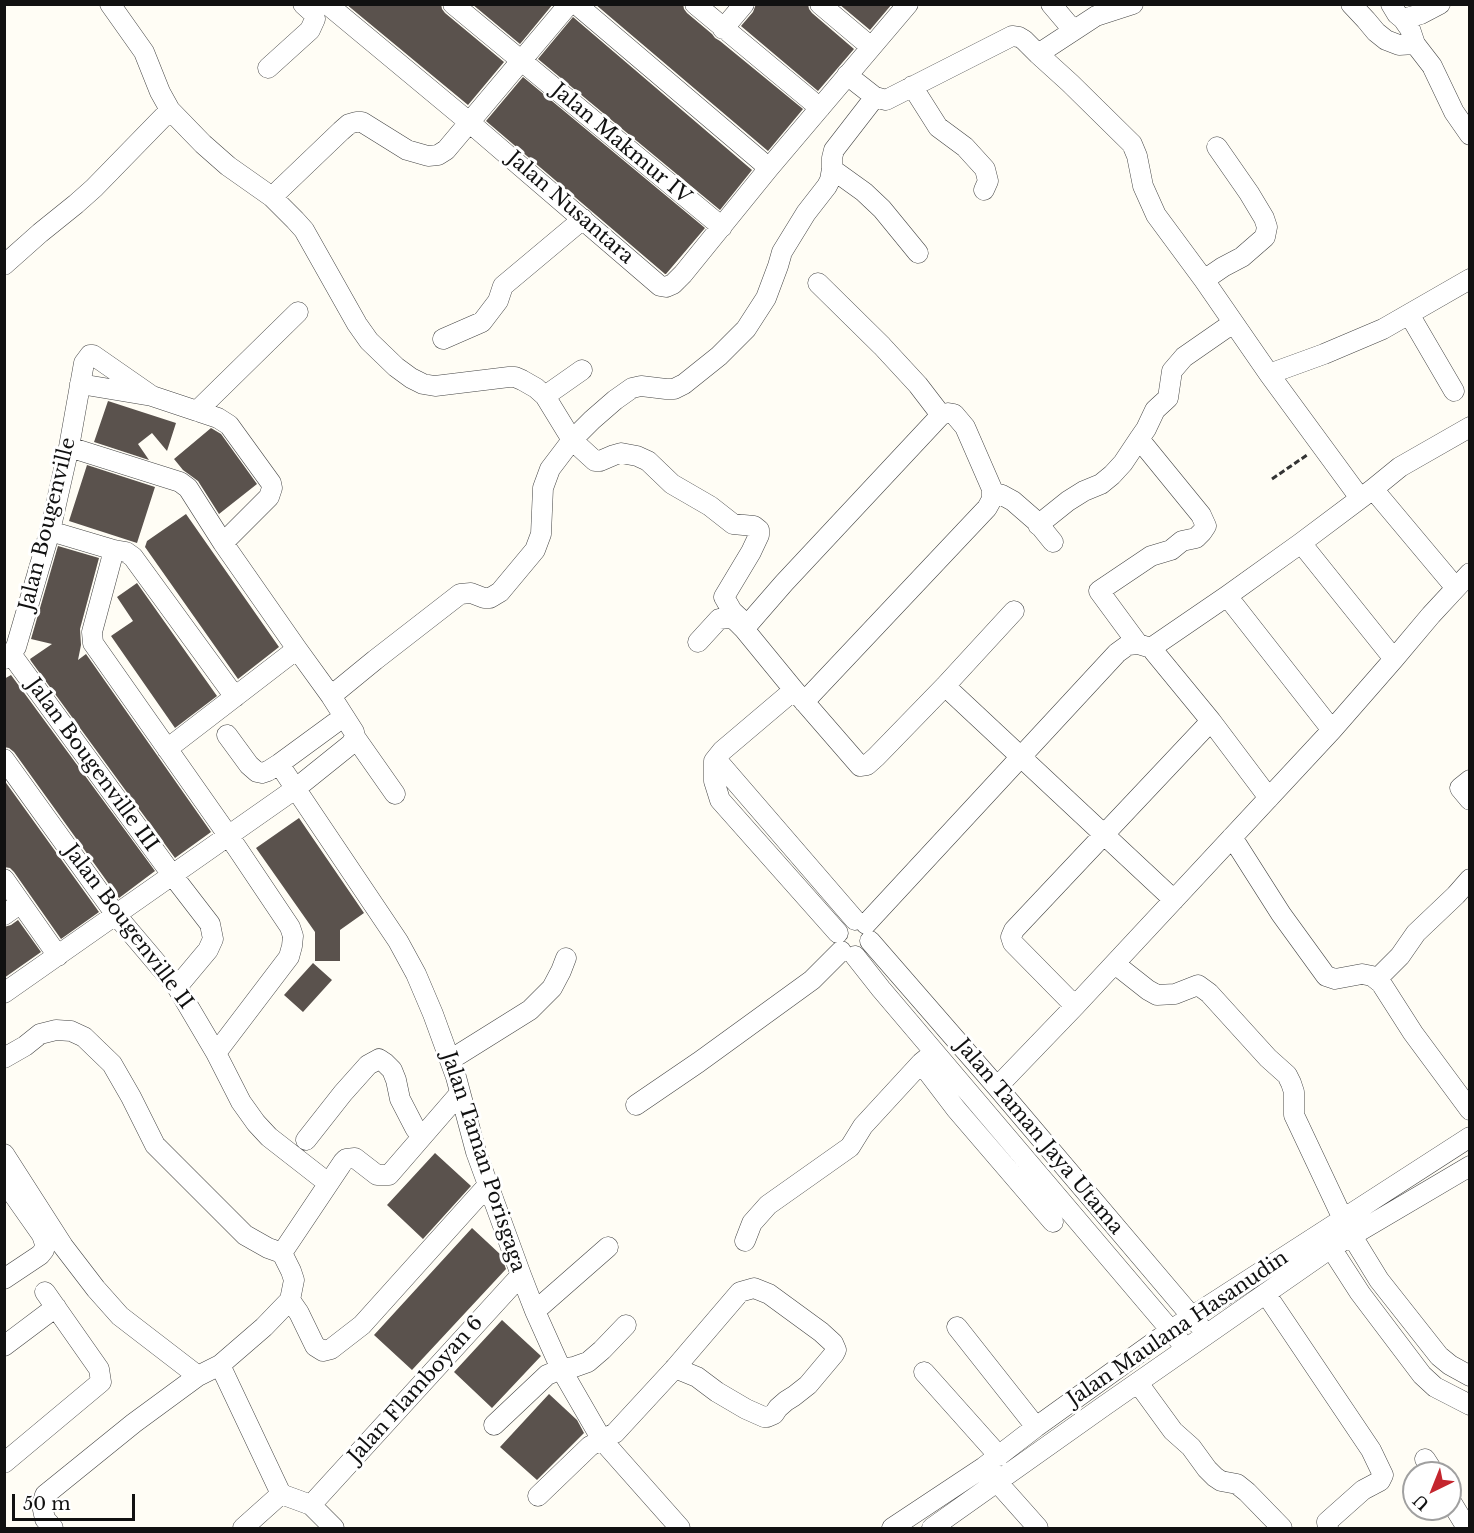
<!DOCTYPE html>
<html>
<head>
<meta charset="utf-8">
<style>
	body { margin:0 }
	#map { position:relative; width:1474px; height:1533px; overflow:hidden; background:#fffdf5; font-family:"Libre Baskerville",serif }
	canvas { display:block }
	.frame { position:absolute; inset:0; border:6px solid #111; pointer-events:none }
	.north { position:absolute; left:1402px; top:1461px; width:60px; height:60px; box-sizing:border-box; background:#fff; border:2px solid #a0a0a0; border-radius:50%; rotate:223deg; font-size:16px; font-weight:700; line-height:24px; text-align:center; color:#111 }
	.north::after { content:''; display:block; margin:auto; width:21px; height:27px; background:#c4262e; clip-path:polygon(50% 0,100% 100%,50% 72%,0 100%) }
	.scale { position:absolute; left:12px; top:1494px; width:123px; height:27px; box-sizing:border-box; border:3px solid #111; border-top:0; padding-left:8px; font-size:18px; line-height:21px; white-space:nowrap; color:#111; -webkit-text-stroke:4px #fff; paint-order:stroke }
</style>
</head>
<body>
<div id="map">
<canvas width="1474" height="1533"></canvas>
<div class="frame"></div>
<div class="north">U</div>
<div class="scale">50 m</div>
</div>
<script>
const ctx = document.querySelector('canvas').getContext('2d');
ctx.lineJoin = 'round';
function fillPath(path, color) { ctx.fillStyle = color; ctx.fill(path, 'evenodd'); }
const shape = rows => new Path2D(rows.map(r => 'M' + r).join(''));
function strokePath(path, color, width, dash) { ctx.strokeStyle = color; ctx.lineWidth = width; ctx.lineCap = dash ? 'butt' : 'round'; ctx.setLineDash(dash || []); ctx.stroke(path); }
function label(font, color, halo, rows, align = 'center') {
  ctx.font = font + ' "Libre Baskerville",serif'; ctx.lineWidth = 6; ctx.setLineDash([]); ctx.textBaseline = 'middle'; ctx.strokeStyle = halo; ctx.fillStyle = color; for (const [text, x, y, turn = 0] of rows) {
    ctx.save(); ctx.translate(x, y); ctx.rotate((+turn || 0) * Math.PI / 180); ctx.textAlign = isNaN(turn) ? turn : align; if (halo) ctx.strokeText(text, 0, 0); ctx.fillText(text, 0, 0); ctx.restore();
  }
}
fillPath(shape([
	[346,4,441,4,442,9,445,13,504,62,468,105],
	[472,4,553,4,520,44],
	[595,4,683,4,684,9,687,13,712,34,715,38,720,41,803,109,768,151],
	[756,4,808,4,809,9,812,13,854,49,818,91,741,26,753,12],
	[839,4,892,4,870,30],
	[573,17,752,170,720,210,538,59],
	[523,77,705,228,666,274,665,274,486,121],
	[108,401,176,423,167,451,152,433,138,444,149,460,94,442],
	[211,428,221,434,257,484,219,514,198,481,183,470,174,459],
	[87,465,155,487,137,543,69,521],
	[186,514,279,647,238,679,145,547,147,541],
	[58,546,99,558,80,629,81,645,78,660,86,654,211,832,175,858,31,661,30,659,52,644,31,639],
	[137,583,217,696,175,728,111,636,133,621,117,597],
	[11,675,155,871,119,898,14,752,9,748,4,747,4,679],
	[4,780,99,912,61,939,14,872,10,868,4,867],
	[299,818,364,913,340,930,340,961,315,961,315,932,256,848],
	[18,920,41,952,4,978,4,927,11,925],
	[313,963,332,980,303,1012,284,995],
	[435,1153,471,1186,423,1239,387,1205],
	[472,1228,501,1255,506,1269,412,1370,374,1335],
	[502,1320,541,1356,492,1408,454,1372],
	[549,1394,577,1420,584,1433,537,1480,500,1447]
]), '#5a524d');
const minor = shape([
	[110,4,144,52,160,92,170,110,203,144,228,166,272,197,295,220,304,230,357,324,369,341,396,367,411,378,423,384,435,386,509,377,515,377,522,380,536,388,545,396,572,440,595,461,600,461,614,455,621,453,637,456,648,461,672,484,710,506,733,524,754,526,759,530,759,535,751,552,724,597,732,611,747,625],
	[327,4,469,122,660,286,666,287,673,284,683,274,769,168,908,4],
	[453,4,722,227],
	[576,4,769,168],
	[695,4,820,108],
	[820,4,871,47],
	[1051,4,1073,30],
	[1351,4,1366,20,1376,32,1386,40,1399,45,1415,44,1432,66,1454,112,1470,135],
	[1391,4,1397,14,1403,19],
	[723,29,744,4],
	[1415,44,1410,29,1403,19,1421,14,1440,4],
	[1038,54,1070,83,1132,144,1137,156,1143,186,1156,215,1204,280,1269,374,1360,498],
	[268,68,310,30,315,19,313,13,303,4],
	[847,75,875,97,886,100,1012,36,1019,37,1024,40,1038,54,1096,16,1133,4],
	[912,86,938,127,965,147,985,169,988,181,984,190],
	[832,169,864,192,882,209,918,253],
	[272,197,341,131,349,124,356,122,362,122,407,150,428,156,438,155,446,150,569,4],
	[4,265,40,233,76,204,94,188,170,110],
	[1204,280,1223,267,1242,257,1265,237,1267,227,1264,218,1249,193,1217,147],
	[818,283,882,346,918,385,941,415],
	[1409,314,1454,391],
	[443,339,482,322,498,301,503,286,583,219],
	[1269,374,1324,354,1383,329,1470,279],
	[80,384,152,396,218,418,229,425,271,483,272,488,269,497,223,543],
	[545,396,582,370],
	[197,411,298,312],
	[69,447,180,482,188,488,223,543,297,649,331,696,354,732,355,737,395,794],
	[1373,489,1456,588],
	[993,492,1002,495,1013,501,1036,521,1053,542],
	[1038,525,1068,501,1084,491,1101,484,1112,475,1123,463,1139,439],
	[50,531,114,550,126,552,133,557,235,697],
	[1301,543,1394,659],
	[114,550,92,632,93,643,237,848,290,927,293,936,292,946,289,957,216,1053],
	[1227,596,1332,730],
	[744,629,784,583,941,415,948,413,954,414,965,427,992,489,992,499,987,508,804,702],
	[698,642,719,619,729,618,735,620,744,629,794,690,860,766,867,765,876,757,945,686,1014,611],
	[1138,644,1099,591,1151,556,1171,550,1182,541,1196,538,1202,532,1206,526,1201,515,1139,439,1146,429,1155,410,1168,398,1172,371,1184,357,1233,323],
	[1151,648,1227,596,1301,543,1373,489,1400,467,1470,427],
	[11,654,173,876,210,924,213,939,208,950,177,987],
	[4,659,11,654,16,647,50,531,69,447,84,363,90,355,93,355,152,396],
	[945,686,1174,900],
	[794,690,722,751,714,761,714,781,720,800,838,933],
	[331,696,375,660,460,594,471,593,484,598,490,598,500,592,535,550,541,534,543,488,550,469,572,440,592,420,615,400,632,388,641,386,666,389,674,389,684,384,719,356,746,329,766,298,778,266,782,252,806,213,827,186,830,180,832,169,832,158,834,150,875,97],
	[227,735,249,765,257,772,262,773,268,771,279,764,335,723],
	[167,749,297,649],
	[4,759,116,915,177,987,216,1053,241,1102,256,1123,269,1137,328,1183],
	[716,759,855,920],
	[279,764,398,941,416,974,433,1014,456,1077,476,1152,521,1275,535,1311,561,1369,602,1440,680,1528],
	[1470,780,1460,788,1470,800],
	[1232,837,1281,914,1326,976,1335,979,1362,974,1372,976,1381,983,1413,1033,1470,1110],
	[4,879,58,956],
	[4,915,21,903],
	[866,924,1117,653,1128,645,1138,644,1151,648,1211,721,1269,798],
	[870,941,997,1087,1199,1325],
	[855,956,881,989,1179,1340],
	[1115,964,1148,990,1157,995,1175,994,1198,985,1209,993,1268,1058,1287,1075,1291,1083,1294,1092,1294,1115,1343,1219],
	[1377,979,1400,956,1416,933,1456,895,1470,879],
	[4,993,295,789,351,744,355,737],
	[1075,1006,1013,943,1011,937,1014,930,1211,721],
	[931,1055,921,1063,956,1109,1053,1222],
	[4,1058,25,1046,40,1034,56,1030,71,1031,84,1037,112,1064,131,1097,155,1145,245,1235,268,1248,282,1253],
	[450,1060,530,1010,552,988,561,971,566,958],
	[997,1087,1075,1006,1332,730,1394,659,1431,615,1470,573],
	[636,1105,699,1062,812,980,841,951],
	[306,1140,343,1093,368,1065,379,1059,385,1063,392,1070,396,1080,400,1099,415,1128,422,1137],
	[4,1154,63,1246,96,1289,120,1316,198,1376],
	[4,1181,42,1235,45,1244,44,1250,40,1255,4,1279],
	[1352,1236,1379,1280,1439,1356,1450,1365,1470,1376],
	[745,1241,752,1223,768,1205,850,1147,863,1126,921,1063],
	[1331,1248,1360,1293,1422,1375,1435,1387,1470,1405],
	[1266,1294,1371,1450,1383,1475,1380,1481,1363,1490,1327,1522,1328,1528],
	[290,1300,299,1313,315,1346,323,1351,331,1349,362,1325,488,1185],
	[535,1311,608,1247],
	[957,1327,1036,1427],
	[4,1346,56,1307],
	[220,1365,281,1494],
	[924,1372,999,1456],
	[1138,1383,1173,1431,1191,1447,1207,1469,1215,1477,1221,1481,1237,1484,1247,1492,1282,1528],
	[494,1425,547,1375,561,1369,574,1367,588,1362,602,1350,626,1325],
	[1425,1459,1434,1473],
	[4,1463,101,1382,99,1369,45,1292],
	[990,1474,1038,1528],
	[538,1496,590,1446,615,1433,675,1368,740,1292,754,1288,769,1294,821,1332,833,1343,836,1350,834,1354,808,1385,794,1396,786,1401,778,1408,774,1414,767,1417,764,1417,746,1409,717,1392,697,1377,675,1368],
	[1450,1500,1467,1528],
	[311,1505,521,1275],
	[53,1528,45,1519,42,1505,45,1495,134,1423,198,1376,220,1365,264,1327,290,1300,294,1280,291,1271,282,1253,343,1162,346,1159,355,1158,377,1175,389,1175,460,1093],
	[243,1528,281,1494,311,1505,334,1528],
	[892,1528,984,1467,1036,1427,1171,1330,1470,1137],
	[932,1528,1104,1406,1331,1248,1470,1166]
]);
strokePath(minor, '#444', 21);
strokePath(shape([
	[1272,479,1307,455]
]), '#333', 3, [6, 3]);
strokePath(minor, '#fff', 20);
label('20px', '#111', '#fff', [
	["Jalan Makmur IV",621,144,40],
	["Jalan Nusantara",570,208,41],
	["Jalan Bougenville",48,524,-76],
	["Jalan Bougenville III",92,765,54],
	["Jalan Bougenville II",128,927,53],
	["Jalan Taman Jaya Utama",1039,1137,50],
	["Jalan Taman Porisgaga",483,1162,72],
	["Jalan Maulana Hasanudin",1178,1329,-34],
	["Jalan Flamboyan 6",416,1390,-48]
]);
</script>
</body>
</html>
